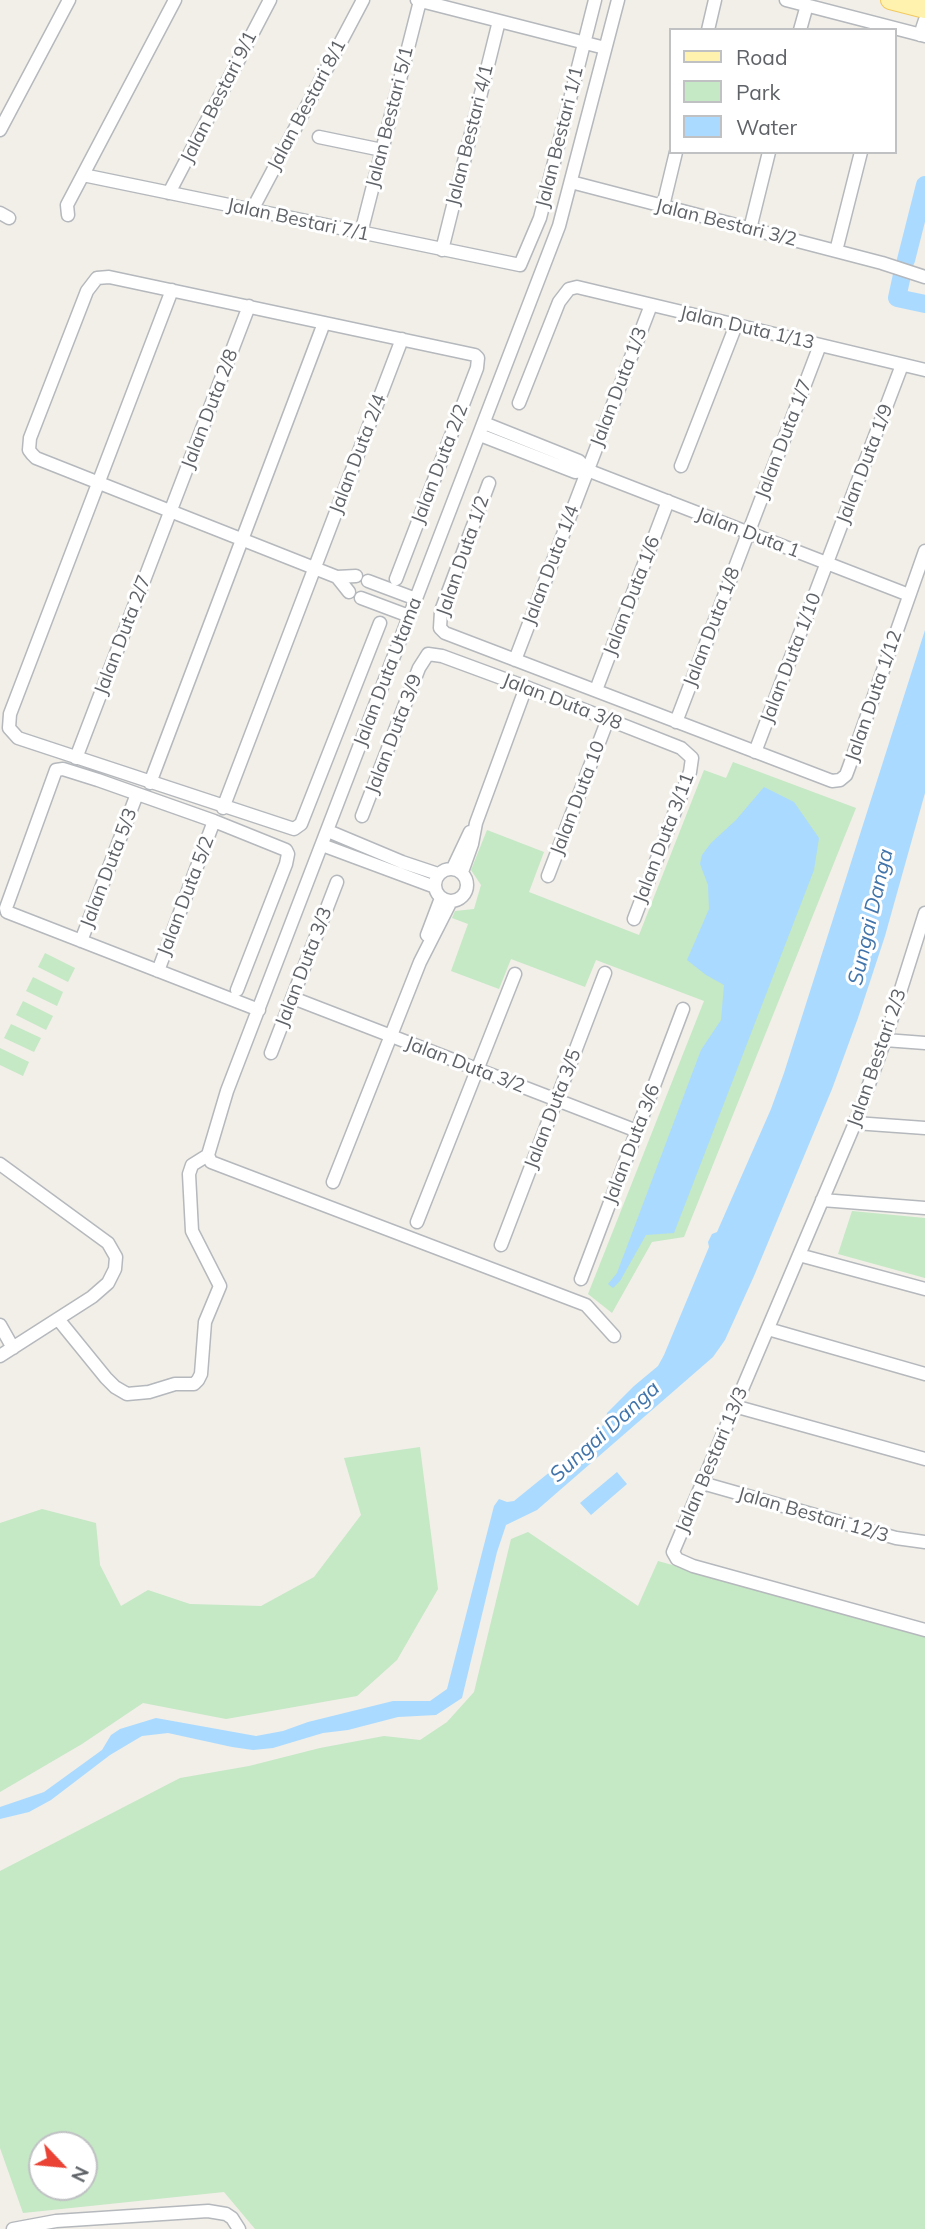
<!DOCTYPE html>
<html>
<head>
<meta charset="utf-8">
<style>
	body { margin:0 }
	#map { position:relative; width:925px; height:2229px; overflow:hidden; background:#f1efe8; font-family:Mulish,sans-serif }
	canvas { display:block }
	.legend { position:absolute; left:669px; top:28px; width:228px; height:126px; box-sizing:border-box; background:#fff; border:2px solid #bfc1c3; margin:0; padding:9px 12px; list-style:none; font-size:21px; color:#5f6368 }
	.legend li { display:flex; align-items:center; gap:14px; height:35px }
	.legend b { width:35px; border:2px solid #bfc1c3 }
	.north { position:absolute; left:28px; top:2131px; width:70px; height:70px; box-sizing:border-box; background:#fff; border:2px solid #bfc1c3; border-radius:50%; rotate:116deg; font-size:19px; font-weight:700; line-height:28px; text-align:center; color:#5f6368 }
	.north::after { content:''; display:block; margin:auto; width:24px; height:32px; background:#ea4335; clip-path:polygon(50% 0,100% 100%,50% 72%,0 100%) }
</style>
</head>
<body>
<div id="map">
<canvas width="925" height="2229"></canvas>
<ul class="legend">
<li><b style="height:9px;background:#fff2af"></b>Road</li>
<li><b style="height:19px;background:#c5e8c5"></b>Park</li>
<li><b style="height:19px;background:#aadaff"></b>Water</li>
</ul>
<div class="north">N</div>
</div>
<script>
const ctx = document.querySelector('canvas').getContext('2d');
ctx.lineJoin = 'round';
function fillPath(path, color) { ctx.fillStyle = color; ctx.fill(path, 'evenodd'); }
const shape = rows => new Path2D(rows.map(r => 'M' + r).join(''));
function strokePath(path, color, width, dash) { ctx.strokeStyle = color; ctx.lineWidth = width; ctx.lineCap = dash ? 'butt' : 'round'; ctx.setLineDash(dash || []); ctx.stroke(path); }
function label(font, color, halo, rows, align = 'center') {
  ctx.font = font + ' Mulish,sans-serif'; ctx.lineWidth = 6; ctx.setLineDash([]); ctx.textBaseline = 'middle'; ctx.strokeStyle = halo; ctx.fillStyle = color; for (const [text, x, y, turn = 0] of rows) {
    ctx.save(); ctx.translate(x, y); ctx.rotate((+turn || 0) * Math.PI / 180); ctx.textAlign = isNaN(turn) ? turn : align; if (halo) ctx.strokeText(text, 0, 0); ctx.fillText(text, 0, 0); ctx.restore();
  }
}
fillPath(shape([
	[733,762,856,808,684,1237,652,1242,612,1313,588,1294,704,1001,596,960,585,987,511,959,499,989,451,971,468,924,452,918,455,911,474,909,481,885,471,870,487,830,544,852,529,892,639,935,704,770,726,778],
	[45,953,75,968,68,982,38,967],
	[33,977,63,992,57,1006,26,991],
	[23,1001,53,1016,46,1030,16,1015],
	[11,1024,41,1038,34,1052,4,1038],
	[0,1048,29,1062,23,1076,0,1065],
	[852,1211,925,1218,925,1278,838,1254],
	[420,1447,438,1589,397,1660,357,1696,226,1719,143,1703,82,1744,0,1792,0,1523,42,1509,96,1523,100,1565,121,1606,148,1590,190,1604,261,1606,314,1577,361,1515,344,1458],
	[528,1532,638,1606,658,1561,925,1636,925,2229,255,2229,224,2192,23,2213,0,2148,0,1871,180,1778,249,1766,320,1748,384,1736,420,1740,447,1722,474,1692,511,1539],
	[42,2145,84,2145,84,2187,42,2187]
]), '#c5e8c5');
fillPath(shape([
	[925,630,925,793,885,936,858,1018,832,1089,754,1276,725,1340,713,1357,537,1510,506,1525,497,1552,462,1698,436,1715,398,1717,348,1730,323,1733,273,1748,253,1750,232,1747,168,1733,142,1736,110,1755,51,1800,29,1812,0,1819,0,1807,44,1792,102,1750,111,1735,120,1729,156,1718,256,1736,283,1731,308,1722,393,1701,430,1701,447,1689,494,1506,499,1499,507,1502,514,1501,588,1441,606,1422,607,1413,634,1386,658,1366,664,1355,709,1247,708,1242,712,1234,717,1232,771,1109,784,1073],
	[764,787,794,802,819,838,814,870,674,1233,646,1235,620,1281,613,1288,608,1284,617,1273,701,1050,721,1020,724,985,706,975,687,960,709,909,708,885,700,864,702,855,711,843,736,820],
	[617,1472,627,1484,591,1515,580,1503]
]), '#aadaff');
strokePath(shape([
	[906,260,925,185],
	[902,275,897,298,925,304]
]), '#aadaff', 18);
const street = shape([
	[417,0,605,48],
	[786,0,925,36],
	[708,30,715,0],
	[800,30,807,5],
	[920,35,925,20],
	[0,130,69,0],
	[319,137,382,150],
	[83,175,520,265,540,218,595,0],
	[571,182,882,263,925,277],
	[169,193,270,0],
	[663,206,676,152],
	[252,210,363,0],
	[0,213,9,218],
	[68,215,67,205,175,0],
	[750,229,769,152],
	[361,233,420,1],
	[442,250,499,21],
	[836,251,861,152],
	[172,290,10,714,9,728,18,738,294,829,301,824,303,819,380,623],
	[519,403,559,302,569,289,577,287,925,370],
	[484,423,579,461,587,470,909,595],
	[480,435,575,472,587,470],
	[681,466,736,325],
	[489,483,441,611,440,628,445,633,832,781,840,780,846,775,849,767,925,551],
	[356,576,337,577,36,458,32,454,29,450,30,438,87,291,97,278,109,277,475,355,478,358,477,368,396,579],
	[337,577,349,592],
	[368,581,416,599],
	[361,598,409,616],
	[515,660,651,305],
	[596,690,668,501],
	[676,722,820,345],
	[755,752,902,365],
	[76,758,249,306],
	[150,783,324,323],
	[223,808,402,339],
	[362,816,419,668,428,654,442,656,526,687,681,748,692,758,690,772,634,919],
	[328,831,402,862,438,874],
	[322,845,435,887],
	[453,868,470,832],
	'435 885a16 16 0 1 1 32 0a16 16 0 1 1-32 0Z',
	[462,872,472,844,476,823,526,687],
	[548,876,608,719],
	[925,913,885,1040,855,1123,673,1552,677,1559,693,1566,925,1630],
	[427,935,441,898],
	[81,941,137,794],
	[158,971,214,821],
	[237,990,286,864,288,854,286,850,214,821,98,780,63,769,56,770,6,908,7,912,259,1010],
	[293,998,637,1131],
	[885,1040,925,1043],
	[271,1053,337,882],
	[855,1123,925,1128],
	[0,1164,108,1243,116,1257,115,1269,108,1283,92,1297,0,1356],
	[333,1182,420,962,451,901],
	[822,1200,925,1208],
	[417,1222,515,974],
	[501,1245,605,973],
	[799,1255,925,1289],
	[581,1279,683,1009],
	[58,1319,106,1378,115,1387,127,1394,149,1392,175,1384,194,1384,198,1380,201,1374,205,1322,220,1286,192,1231,189,1174,192,1165,208,1155],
	[0,1325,13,1348],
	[768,1329,925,1374],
	[614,1336,586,1305,211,1162,208,1155,227,1091,559,226,618,0],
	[734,1406,925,1459],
	[702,1483,896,1538,925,1542],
	[13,2229,56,2221,208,2211,226,2214,232,2218,239,2229]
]);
const primary = shape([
	[890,0,925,9]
]);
strokePath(street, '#b5b8bc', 15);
strokePath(primary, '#f2c960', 20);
strokePath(street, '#fff', 12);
strokePath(primary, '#fff2af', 18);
label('19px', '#5f6368', '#fff', [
	["Jalan Bestari 9/1",219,97,-63],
	["Jalan Bestari 8/1",307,105,-62],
	["Jalan Bestari 5/1",390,117,-76],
	["Jalan Bestari 4/1",470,135,-76],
	["Jalan Bestari 1/1",560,137,-76],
	["Jalan Bestari 7/1",298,220,12],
	["Jalan Bestari 3/2",726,223,14],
	["Jalan Duta 1/13",747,328,13],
	["Jalan Duta 1/3",619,387,-69],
	["Jalan Duta 2/8",210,409,-69],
	["Jalan Duta 1/7",784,439,-69],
	["Jalan Duta 2/4",358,454,-69],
	["Jalan Duta 2/2",440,464,-69],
	["Jalan Duta 1/9",865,464,-69],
	["Jalan Duta 1",748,533,21],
	["Jalan Duta 1/2",463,556,-71],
	["Jalan Duta 1/4",551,565,-69],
	["Jalan Duta 1/6",632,596,-69],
	["Jalan Duta 1/8",712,627,-69],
	["Jalan Duta 2/7",123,635,-69],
	["Jalan Duta 1/10",791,658,-69],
	["Jalan Duta Utama",388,672,-69],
	["Jalan Duta 1/12",874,696,-71],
	["Jalan Duta 3/8",562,702,21],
	["Jalan Duta 3/9",394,734,-69],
	["Jalan Duta 10",578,798,-69],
	["Jalan Duta 3/11",664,838,-69],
	["Jalan Duta 5/3",109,868,-69],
	["Jalan Duta 5/2",186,896,-69],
	["Jalan Duta 3/3",304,967,-69],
	["Jalan Bestari 2/3",877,1058,-71],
	["Jalan Duta 3/2",465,1065,21],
	["Jalan Duta 3/5",553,1109,-69],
	["Jalan Duta 3/6",632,1144,-69],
	["Jalan Bestari 13/3",712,1460,-67],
	["Jalan Bestari 12/3",813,1515,16]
]);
label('italic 21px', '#4174aa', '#fff', [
	["Sungai Danga",871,917,-77],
	["Sungai Danga",605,1432,-42]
]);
</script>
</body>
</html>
